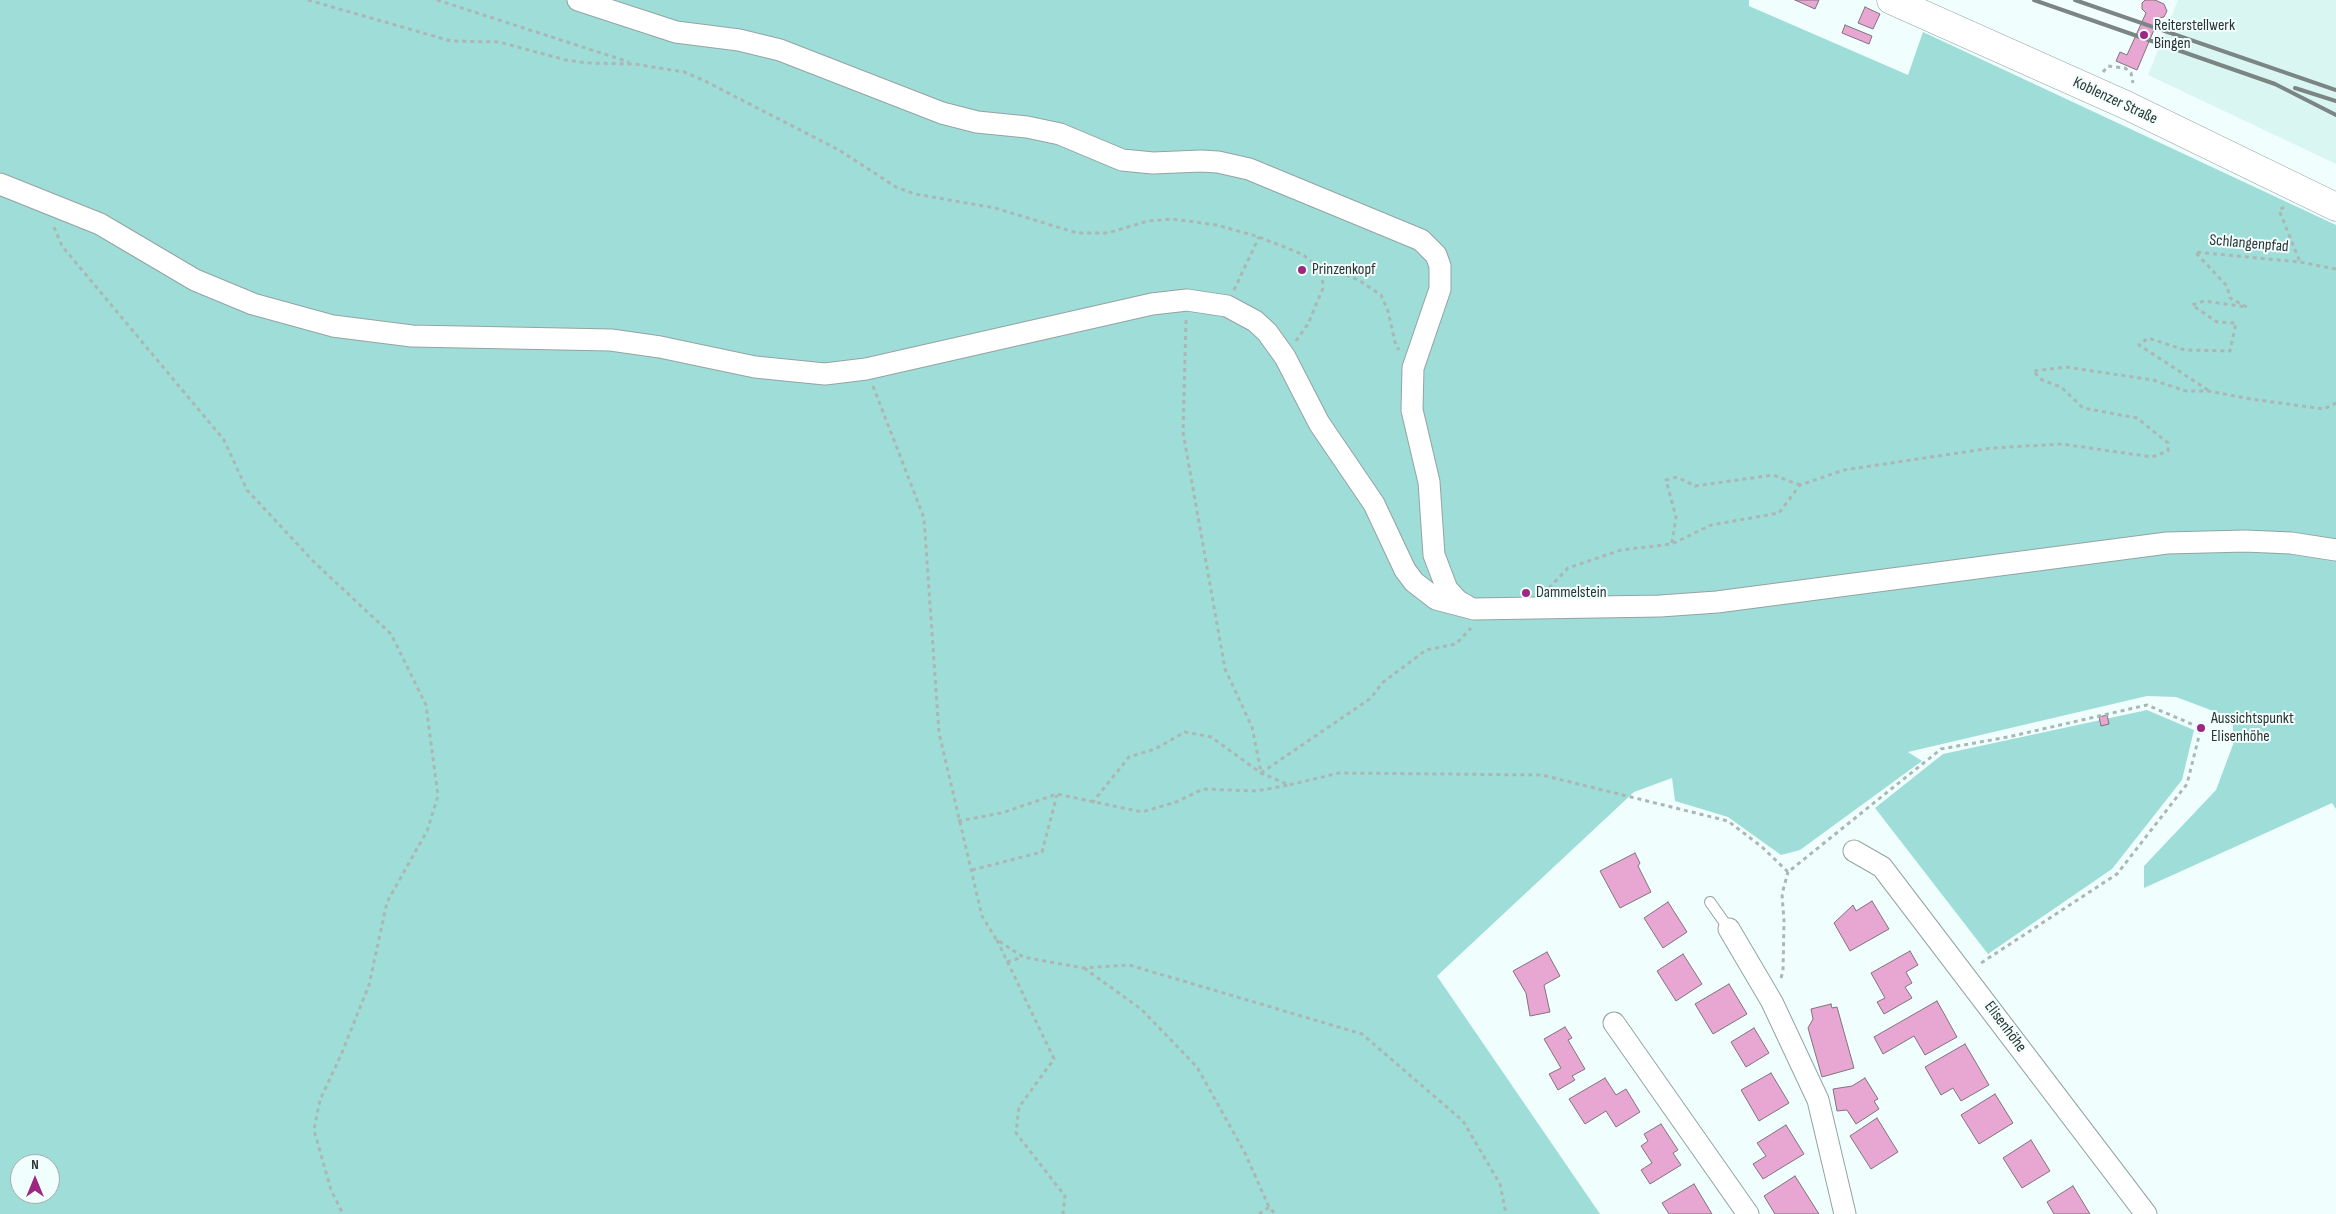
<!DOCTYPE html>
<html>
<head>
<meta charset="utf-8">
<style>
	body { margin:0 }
	#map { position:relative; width:2336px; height:1214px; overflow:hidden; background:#f0fffd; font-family:"Sofia Sans Condensed",sans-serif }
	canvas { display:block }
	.north { position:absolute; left:10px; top:1154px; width:50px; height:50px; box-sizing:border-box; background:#f0fffd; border:1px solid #a2aeac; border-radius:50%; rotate:0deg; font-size:14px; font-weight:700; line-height:20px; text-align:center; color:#2d3433 }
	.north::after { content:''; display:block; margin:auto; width:18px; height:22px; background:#9e2881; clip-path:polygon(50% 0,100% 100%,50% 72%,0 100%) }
</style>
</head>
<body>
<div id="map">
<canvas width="2336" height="1214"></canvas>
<div class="north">N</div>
</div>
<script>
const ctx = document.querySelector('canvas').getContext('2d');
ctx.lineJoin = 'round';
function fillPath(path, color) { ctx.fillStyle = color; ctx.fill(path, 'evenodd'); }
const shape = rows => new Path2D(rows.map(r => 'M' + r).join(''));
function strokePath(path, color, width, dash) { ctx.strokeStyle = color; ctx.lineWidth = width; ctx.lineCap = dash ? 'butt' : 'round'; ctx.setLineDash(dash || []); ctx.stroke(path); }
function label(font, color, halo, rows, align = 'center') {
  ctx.font = font + ' "Sofia Sans Condensed",sans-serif'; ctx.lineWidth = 4; ctx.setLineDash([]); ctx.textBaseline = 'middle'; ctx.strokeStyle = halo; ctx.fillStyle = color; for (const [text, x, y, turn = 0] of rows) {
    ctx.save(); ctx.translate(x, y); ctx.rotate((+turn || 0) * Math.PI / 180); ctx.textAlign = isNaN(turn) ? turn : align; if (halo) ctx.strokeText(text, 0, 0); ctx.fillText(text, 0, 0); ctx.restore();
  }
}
fillPath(shape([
	[2178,0,2336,0,2336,164,2148,75]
]), '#daf6f3');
fillPath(shape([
	[0,0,1749,0,1749,6,1908,75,1923,32,2336,225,2336,809,2332,803,2144,888,2144,866,2216,790,2234,742,2232,718,2176,697,2147,696,1908,752,1922,761,1800,850,1781,855,1728,817,1675,801,1672,778,1634,792,1437,976,1600,1214,0,1214],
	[20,1164,50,1164,50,1194,20,1194],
	[2147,710,2194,730,2182,780,2112,869,1988,954,1875,808,1943,754]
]), '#9fddd8');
const building = shape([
	[1795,0,1819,0,1815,9,1795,0],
	[2155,0,2164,4,2167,11,2164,17,2159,18,2137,70,2116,61,2120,52,2127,55,2146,13,2142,9,2142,3,2145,0,2155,0],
	[1865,7,1880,14,1873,29,1858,23,1865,7],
	[1845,25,1872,36,1869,44,1842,33,1845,25],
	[2107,715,2109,724,2101,726,2099,717,2107,715],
	[1635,853,1640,863,1638,866,1651,892,1620,908,1600,871,1635,853],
	[1872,901,1889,929,1850,951,1834,923,1853,905,1856,911,1872,901],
	[1668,902,1687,932,1663,948,1644,918,1668,902],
	[1910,951,1918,965,1906,972,1912,983,1905,987,1912,998,1884,1014,1877,1002,1885,998,1871,973,1910,951],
	[1547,952,1560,976,1544,985,1550,1012,1530,1016,1526,993,1513,971,1547,952],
	[1683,954,1702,984,1676,1001,1657,971,1683,954],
	[1729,984,1747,1014,1713,1034,1695,1004,1729,984],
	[1937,1001,1957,1037,1925,1055,1914,1036,1883,1054,1874,1037,1937,1001],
	[1831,1004,1832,1008,1837,1007,1854,1068,1822,1077,1808,1028,1813,1019,1811,1009,1831,1004],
	[1565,1027,1572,1038,1568,1040,1585,1069,1572,1076,1575,1080,1558,1090,1549,1074,1561,1068,1544,1039,1565,1027],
	[1754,1028,1769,1053,1746,1067,1731,1042,1754,1028],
	[1965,1044,1989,1085,1961,1101,1953,1088,1941,1095,1925,1067,1965,1044],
	[1771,1073,1789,1103,1759,1121,1741,1090,1771,1073],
	[1605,1078,1616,1095,1626,1089,1640,1112,1616,1127,1606,1111,1585,1124,1569,1099,1605,1078],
	[1865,1078,1878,1099,1874,1101,1879,1109,1856,1124,1847,1110,1837,1111,1833,1089,1852,1086,1865,1078],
	[1995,1094,2013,1123,1979,1144,1961,1115,1995,1094],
	[1877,1118,1898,1152,1871,1169,1850,1136,1877,1118],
	[1661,1124,1678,1150,1673,1153,1681,1165,1650,1184,1641,1170,1652,1163,1641,1146,1648,1141,1644,1134,1661,1124],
	[1786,1125,1804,1154,1763,1179,1753,1164,1766,1156,1757,1143,1786,1125],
	[2031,1140,2050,1171,2022,1188,2003,1158,2031,1140],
	[1795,1176,1819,1214,1775,1214,1764,1196,1795,1176],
	[1694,1184,1712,1214,1669,1214,1662,1203,1694,1184],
	[2073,1186,2090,1214,2054,1214,2047,1202,2073,1186]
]);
fillPath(building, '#e8a6d2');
strokePath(building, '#80737b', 1);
const service = shape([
	[1710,902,1729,929]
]);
const minor = shape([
	[578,0,676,32,739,40,780,50,942,113,977,122,1027,127,1060,134,1122,160,1153,163,1201,161,1218,162,1249,169,1421,240,1436,255,1440,266,1440,289,1413,368,1412,410,1429,482,1434,555,1447,589,1458,601,1467,606],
	[0,184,100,224,195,280,253,304,333,326,412,336,611,340,660,347,755,367,825,374,866,369,1152,304,1187,300,1227,306,1255,321,1267,332,1285,357,1319,423,1374,504,1405,570,1414,582,1436,599,1474,609,1660,606,1717,602,2167,543,2245,541,2291,543,2336,550],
	[1854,851,1882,867,2146,1214],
	[1729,929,1772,1002,1818,1100,1845,1214],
	[1614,1023,1748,1214]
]);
const primary = shape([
	[1891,0,2126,105,2336,207]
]);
strokePath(service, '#92a4a2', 12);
strokePath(minor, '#92a4a2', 23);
strokePath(primary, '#92a4a2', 29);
strokePath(shape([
	[308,0,451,41,499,42,566,60,588,63,634,64,684,72,703,80,839,150,896,187,915,194,995,208,1077,233,1108,233,1148,221,1172,219,1217,225,1259,237,1302,254,1322,270,1342,273,1360,281,1381,295,1388,311,1395,342,1399,350],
	[437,0,629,62],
	[2103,72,2108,66,2125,68,2131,73,2133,83],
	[2284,207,2279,210,2300,262],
	[54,227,62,246,224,440,247,490,314,562,391,634,426,705,438,796,427,831,387,902,369,985,341,1055,320,1100,314,1130,331,1190,343,1214],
	[1234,290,1259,237],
	[1186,320,1183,432,1225,669,1252,727,1261,772],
	[1296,341,1308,324,1323,288,1322,270],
	[873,386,924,518,939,733,982,916,996,939,1023,957,1083,968,1129,965,1362,1034,1463,1121,1500,1184,1506,1214],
	[2208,390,2139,345,2148,338,2185,350,2230,351,2236,323,2217,322,2192,305,2204,301,2247,307,2230,298,2227,286,2195,252,2300,262,2336,269],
	[1672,543,1676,517,1666,480,1677,477,1695,486,1773,475,1800,485],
	[1549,588,1568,568,1621,550,1672,544,1711,525,1779,513,1800,485,1844,470,1992,448,2062,444,2152,457,2168,451,2168,443,2137,418,2083,408,2061,387,2042,380,2033,371,2066,367,2153,380,2186,391,2208,391,2251,399,2324,409,2336,403],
	[1261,773,1371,698,1382,683,1426,650,1456,644,1471,628],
	[1092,803,1129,757,1155,749,1185,732,1211,737,1261,773,1289,785,1339,773,1542,775,1728,821,1762,847,1788,872,1941,749,2008,737,2147,705,2201,728,2187,784,2117,874,1978,965],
	[958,821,1002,813,1057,794,1142,812,1176,802,1203,789,1256,791,1289,785],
	[972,870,1042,852,1057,795],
	[997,940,1054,1059,1019,1107,1016,1133,1065,1196,1063,1214],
	[1007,962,1022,957],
	[1084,968,1141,1009,1197,1067,1245,1153,1269,1207,1275,1214],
	[1781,978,1783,971,1784,921,1782,894,1788,872],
	[1259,1214,1269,1207]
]), '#abb7b5', 3, [4, 4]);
strokePath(service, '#fff', 10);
strokePath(minor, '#fff', 21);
strokePath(primary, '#fff', 28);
strokePath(shape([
	[2034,0,2275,84,2336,115],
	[2075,0,2336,90],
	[2295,88,2336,101]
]), '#7b8584', 4);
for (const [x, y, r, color] of [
	[2144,35,5,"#9e2881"],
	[1302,270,5,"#9e2881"],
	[1526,593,5,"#9e2881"],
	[2201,728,5,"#9e2881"]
]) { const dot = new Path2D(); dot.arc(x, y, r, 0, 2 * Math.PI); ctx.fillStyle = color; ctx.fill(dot); strokePath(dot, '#f0fffd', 2); }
label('16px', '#2d3433', '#f0fffd', [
	["Reiterstellwerk",2154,26],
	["Bingen",2154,44],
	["Prinzenkopf",1312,270],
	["Dammelstein",1536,593],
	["Aussichtspunkt",2211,719],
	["Elisenhöhe",2211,737]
], 'left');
label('16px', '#2d3433', '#f0fffd', [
	["Koblenzer Straße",2115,101,25],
	["Schlangenpfad",2249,244,5],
	["Elisenhöhe",2005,1027,53]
]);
</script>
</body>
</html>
